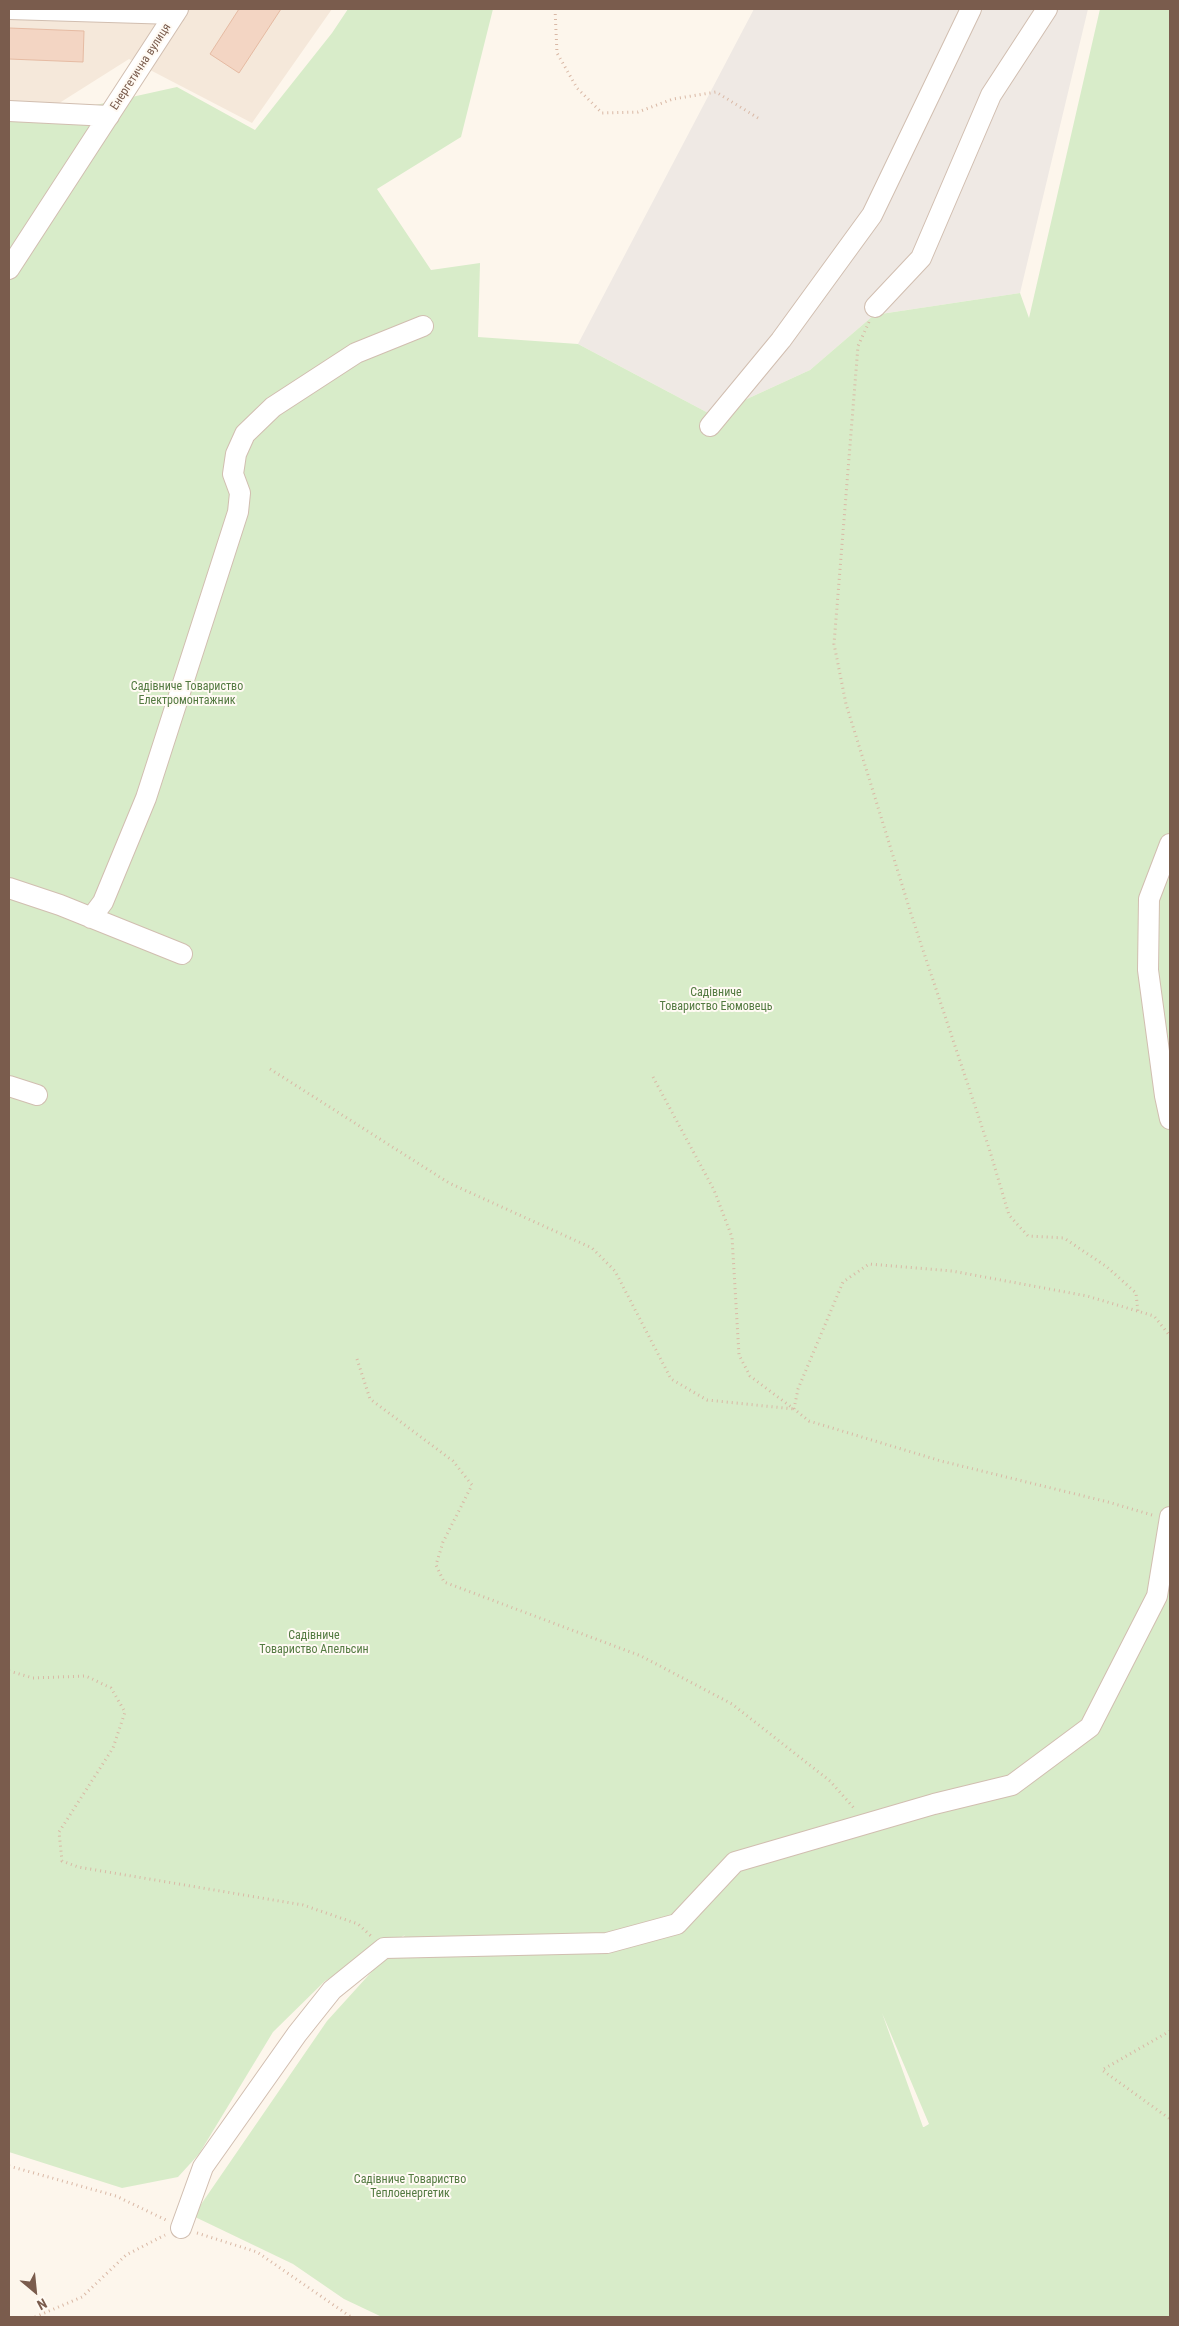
<!DOCTYPE html>
<html>
<head>
<meta charset="utf-8">
<style>
	body { margin:0 }
	#map { position:relative; width:1179px; height:2326px; overflow:hidden; background:#fdf6ec; font-family:"Roboto Condensed",sans-serif }
	canvas { display:block }
	.frame { position:absolute; inset:0; border:10px solid #7a5c4d; pointer-events:none }
	.north { position:absolute; left:10px; top:2266px; width:50px; height:50px; -webkit-text-stroke:4px #fffaf3; paint-order:stroke; rotate:152deg; font-size:14px; font-weight:700; line-height:20px; text-align:center; color:#7a5c4d }
	.north::after { content:''; display:block; margin:auto; width:18px; height:22px; background:#7a5c4d; clip-path:polygon(50% 0,100% 100%,50% 72%,0 100%) }
</style>
</head>
<body>
<div id="map">
<canvas width="1179" height="2326"></canvas>
<div class="frame"></div>
<div class="north">N</div>
</div>
<script>
const ctx = document.querySelector('canvas').getContext('2d');
ctx.lineJoin = 'round';
function fillPath(path, color) { ctx.fillStyle = color; ctx.fill(path, 'evenodd'); }
const shape = rows => new Path2D(rows.map(r => 'M' + r).join(''));
function strokePath(path, color, width, dash) { ctx.strokeStyle = color; ctx.lineWidth = width; ctx.lineCap = dash ? 'butt' : 'round'; ctx.setLineDash(dash || []); ctx.stroke(path); }
function label(font, color, halo, rows, align = 'center') {
  ctx.font = font + ' "Roboto Condensed",sans-serif'; ctx.lineWidth = 4; ctx.setLineDash([]); ctx.textBaseline = 'middle'; ctx.strokeStyle = halo; ctx.fillStyle = color; for (const [text, x, y, turn = 0] of rows) {
    ctx.save(); ctx.translate(x, y); ctx.rotate((+turn || 0) * Math.PI / 180); ctx.textAlign = isNaN(turn) ? turn : align; if (halo) ctx.strokeText(text, 0, 0); ctx.fillText(text, 0, 0); ctx.restore();
  }
}
fillPath(shape([
	[9,9,332,9,252,123,129,59,53,107,9,105]
]), '#f5e8da');
fillPath(shape([
	[754,9,1088,9,1020,293,874,315,810,370,712,415,578,344]
]), '#efe9e4');
fillPath(shape([
	[348,9,493,9,461,137,377,189,431,270,480,263,478,337,578,344,712,415,810,370,874,315,1020,293,1029,318,1100,9,1170,9,1170,2317,382,2317,344,2299,293,2264,193,2216,327,2021,405,1935,325,1981,273,2032,199,2154,178,2177,122,2188,9,2152,9,115,55,114,177,87,255,130,332,33],
	[882,2013,929,2124,924,2127,923,2127]
]), '#d8ecc9');
const building = shape([
	[239,9,281,9,239,73,210,54,239,9],
	[9,28,84,31,83,62,9,59,9,28]
]);
fillPath(building, '#f3d5c3');
strokePath(building, '#e6bba3', 1);
const minor = shape([
	[9,9,175,14],
	[9,111,109,116],
	[9,269,178,9],
	[875,307,921,258,991,95,1047,9],
	[710,426,781,340,872,215,971,9],
	[1170,844,1149,899,1148,970,1165,1096,1170,1119],
	[9,888,60,905,182,954],
	[91,918,103,902,146,798,238,512,240,493,233,474,236,454,245,434,273,407,356,353,423,326],
	[9,1086,37,1095],
	[181,2228,203,2167,297,2034,332,1990,384,1948,607,1943,677,1924,735,1862,934,1804,1012,1785,1090,1727,1157,1596,1170,1517]
]);
strokePath(minor, '#d1beb0', 22);
strokePath(shape([
	[555,9,557,53,577,88,602,113,638,112,673,99,716,92,758,118],
	[869,322,858,346,834,644,846,704,912,917,989,1148,1009,1215,1028,1236,1064,1238,1107,1267,1136,1293,1138,1312],
	[270,1069,449,1183,592,1248,615,1271,671,1379,707,1400,794,1409],
	[653,1077,714,1190,732,1237,739,1355,750,1376,794,1409],
	[357,1359,370,1399,453,1461,472,1485,443,1542,436,1565,444,1582,641,1656,732,1704,830,1781,854,1808],
	[1152,1515,1108,1502,941,1461,809,1421,794,1409,798,1389,843,1282,869,1264,952,1271,1087,1296,1154,1316,1170,1336],
	[9,1671,33,1678,86,1676,111,1688,125,1712,113,1748,59,1832,62,1861,78,1867,303,1905,358,1924,371,1936],
	[1170,2031,1102,2070,1170,2119],
	[9,2166,116,2196,166,2220],
	[197,2233,257,2252,351,2317],
	[35,2317,82,2297,126,2255,165,2235]
]), '#d9b8a5', 3, [1, 4]);
strokePath(minor, '#fff', 20);
label('12px', '#7a5c4d', '#fffaf3', [
	["Енергетична вулиця",141,67,-57]
]);
label('12px', '#537a41', '#fffaf3', [
	["Садівниче Товариство",187,687],
	["Електромонтажник",187,701],
	["Садівниче",716,993],
	["Товариство Еюмовець",716,1007],
	["Садівниче",314,1636],
	["Товариство Апельсин",314,1650],
	["Садівниче Товариство",410,2180],
	["Теплоенергетик",410,2194]
]);
</script>
</body>
</html>
